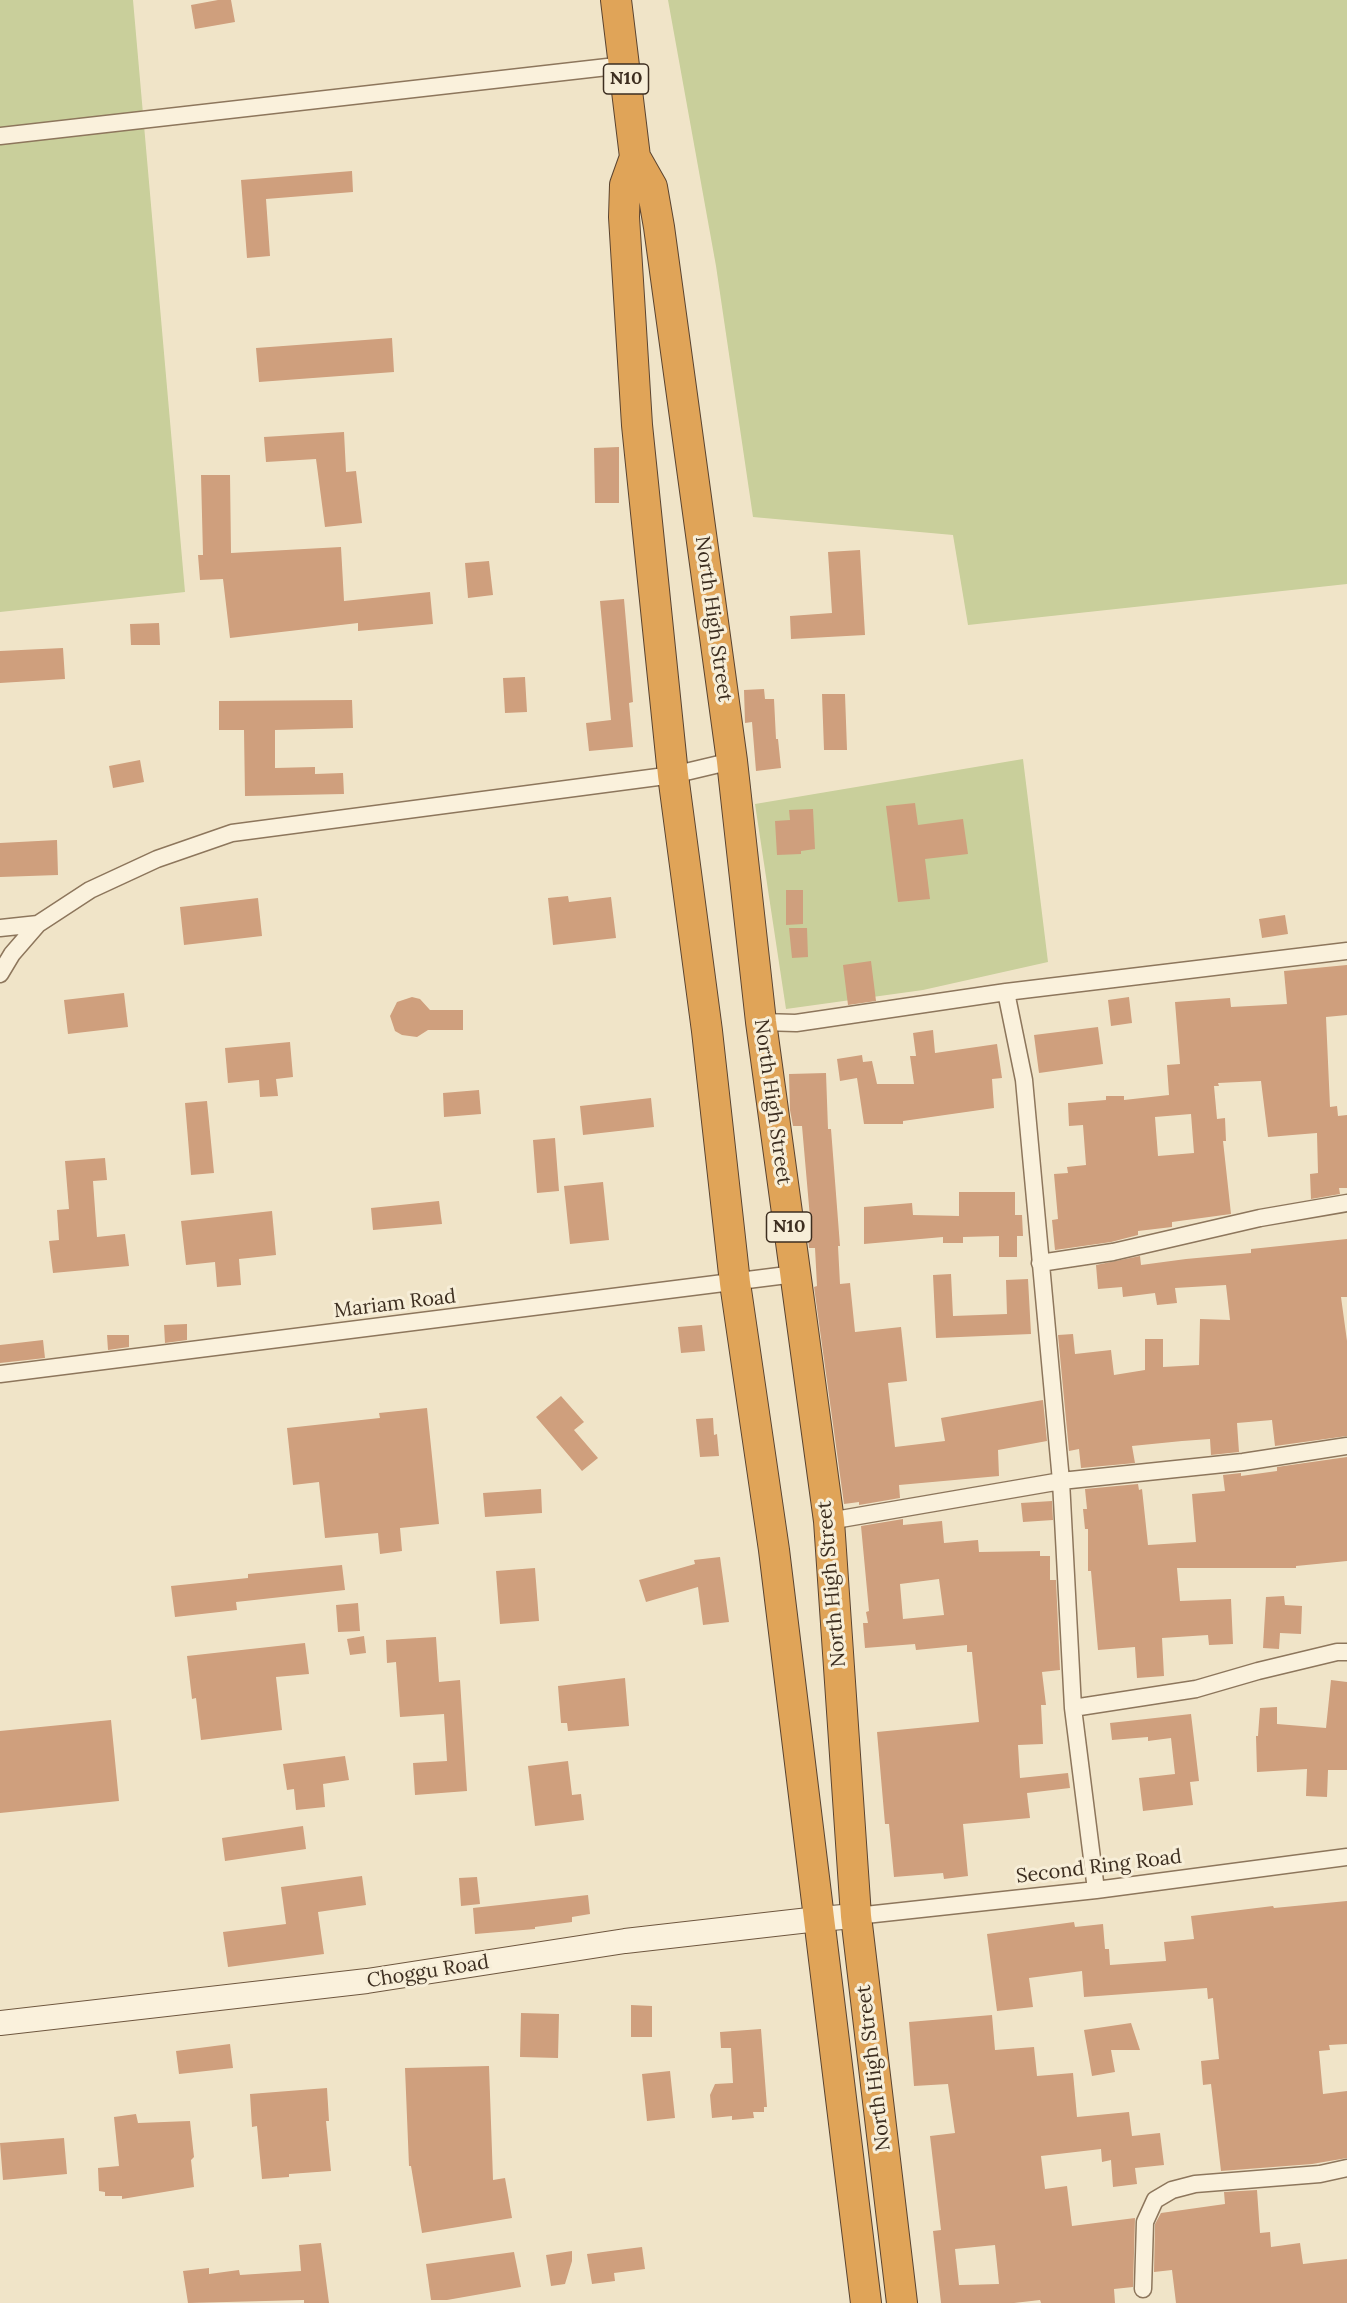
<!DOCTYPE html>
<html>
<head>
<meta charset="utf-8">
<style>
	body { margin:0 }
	canvas { display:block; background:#f0e4c8 }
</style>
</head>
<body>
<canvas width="1347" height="2303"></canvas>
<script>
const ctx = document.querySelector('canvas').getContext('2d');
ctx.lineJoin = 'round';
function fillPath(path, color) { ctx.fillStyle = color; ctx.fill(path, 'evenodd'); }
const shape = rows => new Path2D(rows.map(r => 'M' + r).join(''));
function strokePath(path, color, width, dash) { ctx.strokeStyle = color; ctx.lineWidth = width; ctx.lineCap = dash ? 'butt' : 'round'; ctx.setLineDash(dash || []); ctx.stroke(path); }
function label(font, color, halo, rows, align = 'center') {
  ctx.font = font + ' Lora,serif'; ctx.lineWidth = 6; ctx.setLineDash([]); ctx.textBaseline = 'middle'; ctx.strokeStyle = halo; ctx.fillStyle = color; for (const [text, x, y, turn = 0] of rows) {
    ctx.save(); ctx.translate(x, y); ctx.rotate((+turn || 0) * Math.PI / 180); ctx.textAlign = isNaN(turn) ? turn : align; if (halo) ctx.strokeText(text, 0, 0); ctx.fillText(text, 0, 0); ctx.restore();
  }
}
fillPath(shape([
	[0,0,133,0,185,592,0,612],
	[668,0,1347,0,1347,584,968,625,953,535,753,517,716,266],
	[1023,759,1048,962,923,990,786,1009,755,804]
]), '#c9cf9b');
fillPath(shape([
	[218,0,231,0,235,22,195,29,191,5],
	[352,171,353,192,266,199,270,256,247,258,241,180],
	[392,338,394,372,259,382,256,348],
	[344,432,346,472,356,471,362,523,325,527,316,459,266,462,264,437],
	[619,447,619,503,595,503,594,448],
	[201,475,230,475,231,553,341,547,344,601,430,592,433,624,358,631,358,623,230,638,223,579,200,580,198,555,203,555],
	[860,550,865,635,791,639,790,616,832,613,828,552],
	[489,561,493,595,468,598,465,563],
	[624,599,633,702,629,703,633,747,589,751,586,723,611,720,600,601],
	[159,623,160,645,131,645,130,624],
	[63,648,65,679,0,683,0,651],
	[525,677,527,712,505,713,503,678],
	[764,689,765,699,774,699,776,739,778,739,781,768,756,771,752,722,745,723,744,690],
	[822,694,845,694,847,750,824,750],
	[352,700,353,728,275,730,275,768,315,767,315,774,343,773,344,794,245,796,244,730,219,730,219,701],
	[140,760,144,782,113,788,109,766],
	[915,803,918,825,963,819,968,854,925,859,930,899,898,902,886,806],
	[813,809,815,849,801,851,801,854,777,855,775,821,790,820,789,810],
	[57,840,58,875,0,877,0,843],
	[786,890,803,890,803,924,786,925],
	[568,896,569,902,611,897,616,938,553,945,548,898],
	[258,898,262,936,184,945,180,907],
	[1285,915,1288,934,1262,938,1259,919],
	[789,928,807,928,808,957,792,958],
	[871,961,876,1001,848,1005,843,965],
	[1347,965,1347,1015,1326,1017,1330,1107,1337,1106,1338,1116,1347,1115,1347,1188,1339,1188,1340,1194,1311,1199,1310,1174,1318,1173,1317,1133,1268,1137,1261,1081,1218,1083,1219,1086,1214,1086,1217,1119,1225,1118,1226,1141,1223,1141,1231,1214,1172,1222,1172,1227,1138,1231,1138,1235,1111,1242,1055,1250,1052,1220,1058,1219,1054,1174,1068,1173,1067,1167,1086,1165,1083,1125,1069,1126,1068,1103,1106,1100,1106,1096,1124,1096,1124,1100,1169,1095,1167,1065,1180,1064,1175,1002,1230,998,1231,1007,1287,1004,1284,971],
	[1191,1114,1194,1153,1158,1156,1155,1117],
	[124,993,128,1027,68,1034,64,1000],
	[412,997,420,999,430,1010,463,1010,463,1030,428,1030,417,1037,402,1035,395,1031,390,1016,397,1002],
	[1129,997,1132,1023,1111,1026,1108,1000],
	[1098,1027,1103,1064,1039,1073,1034,1035],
	[933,1030,935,1053,997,1044,1002,1078,992,1079,994,1108,903,1121,903,1124,864,1124,857,1078,840,1081,837,1059,862,1055,863,1062,872,1061,877,1084,914,1084,910,1056,916,1056,913,1033],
	[290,1042,293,1077,276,1079,278,1096,260,1097,259,1080,228,1083,225,1048],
	[826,1073,828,1129,831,1129,840,1246,838,1246,840,1284,850,1283,855,1332,901,1327,907,1381,888,1383,895,1447,945,1441,941,1418,1043,1400,1047,1441,998,1450,999,1476,899,1485,900,1498,859,1505,859,1502,844,1504,814,1287,817,1286,815,1248,809,1248,807,1229,811,1229,802,1126,793,1126,790,1110,789,1074],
	[479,1090,481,1114,444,1117,443,1093],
	[651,1098,654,1127,583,1135,580,1106],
	[207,1101,214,1173,191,1175,185,1103],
	[555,1138,559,1191,537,1193,533,1140],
	[105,1158,107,1180,93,1181,97,1237,125,1234,129,1266,53,1273,49,1241,59,1240,57,1210,69,1209,65,1161],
	[603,1182,609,1240,570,1244,564,1186],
	[959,1192,1015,1192,1015,1215,1022,1215,1023,1236,1017,1236,1017,1257,999,1257,999,1236,963,1237,963,1243,943,1243,943,1237,864,1244,864,1207,912,1203,913,1215,959,1216],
	[439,1201,442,1224,373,1230,371,1208],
	[272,1211,276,1255,239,1259,241,1285,217,1287,215,1262,186,1265,181,1221],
	[1347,1239,1347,1297,1341,1297,1347,1341,1347,1436,1275,1446,1272,1420,1237,1423,1239,1452,1211,1455,1210,1439,1182,1441,1132,1446,1135,1463,1081,1468,1079,1449,1069,1451,1058,1335,1073,1334,1075,1354,1111,1350,1114,1375,1145,1370,1145,1339,1163,1339,1163,1367,1199,1365,1200,1319,1230,1320,1226,1285,1175,1288,1177,1303,1157,1305,1155,1293,1123,1297,1122,1287,1098,1289,1096,1265,1140,1256,1141,1265,1186,1259,1251,1253,1251,1249],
	[951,1274,953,1316,1007,1314,1006,1280,1028,1279,1031,1334,936,1338,933,1275],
	[187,1324,187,1340,165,1343,164,1325],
	[702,1325,705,1351,681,1353,678,1327],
	[107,1335,129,1335,129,1347,108,1350],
	[43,1340,45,1358,0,1363,0,1345],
	[561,1396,584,1422,574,1430,598,1458,582,1471,536,1417],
	[427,1408,439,1524,400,1528,402,1551,380,1554,378,1533,325,1538,319,1482,293,1485,287,1428,380,1418,379,1413],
	[713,1418,714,1435,717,1434,719,1456,700,1457,696,1419],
	[1347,1457,1347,1561,1296,1566,1296,1568,1177,1568,1180,1601,1231,1599,1233,1644,1209,1645,1208,1635,1162,1638,1164,1676,1137,1678,1135,1647,1098,1650,1091,1571,1088,1571,1088,1529,1085,1529,1083,1509,1087,1509,1085,1489,1138,1484,1139,1490,1142,1489,1148,1545,1196,1542,1192,1494,1225,1491,1223,1475,1241,1473,1241,1476,1277,1471,1277,1467],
	[541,1489,542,1513,485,1517,483,1493],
	[1052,1501,1053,1520,1023,1522,1021,1503],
	[903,1519,903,1525,942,1521,944,1543,978,1540,979,1552,1040,1551,1040,1556,1050,1556,1050,1580,1056,1580,1060,1670,1042,1672,1046,1705,1041,1705,1043,1744,1018,1745,1020,1778,1068,1773,1070,1788,1027,1793,1030,1818,963,1824,968,1876,944,1879,943,1873,894,1877,889,1824,885,1824,877,1732,979,1722,972,1652,967,1652,967,1645,916,1650,915,1644,865,1648,863,1623,868,1623,866,1612,869,1611,861,1526],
	[939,1579,944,1615,903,1619,900,1584],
	[720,1557,729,1622,703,1625,698,1587,646,1602,639,1580,695,1564,694,1560],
	[342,1565,345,1590,236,1602,237,1610,175,1617,171,1586,248,1578,248,1574],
	[535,1568,539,1621,500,1624,496,1571],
	[1284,1596,1285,1605,1302,1606,1301,1634,1280,1633,1279,1649,1263,1648,1266,1597],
	[358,1603,360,1631,338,1632,336,1605],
	[364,1636,366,1653,350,1655,347,1639],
	[436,1637,439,1682,460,1680,467,1791,415,1795,413,1763,447,1761,444,1714,400,1717,396,1662,387,1663,386,1640],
	[305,1643,309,1674,276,1677,282,1730,201,1740,196,1698,192,1699,187,1656],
	[625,1678,629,1726,568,1731,567,1723,561,1723,558,1686],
	[1331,1680,1347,1682,1347,1770,1328,1770,1327,1797,1306,1796,1307,1769,1257,1772,1256,1736,1258,1736,1260,1708,1277,1707,1277,1724,1326,1728],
	[1191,1714,1199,1781,1190,1782,1193,1805,1143,1811,1139,1778,1175,1774,1171,1738,1148,1741,1148,1737,1112,1740,1110,1723],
	[111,1720,119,1801,0,1813,0,1731],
	[345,1756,349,1780,323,1784,325,1807,296,1810,294,1789,287,1790,283,1764],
	[568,1761,572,1795,581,1794,584,1820,535,1826,528,1766],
	[303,1826,306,1849,225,1861,222,1838],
	[362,1876,366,1905,318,1912,324,1954,228,1967,223,1932,286,1924,281,1887],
	[477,1877,480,1904,461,1906,459,1878],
	[588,1895,590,1914,572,1917,572,1922,535,1927,535,1929,475,1934,473,1908],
	[1347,1901,1347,2044,1329,2045,1330,2050,1319,2051,1323,2094,1347,2091,1347,2158,1312,2164,1221,2171,1211,2084,1203,2085,1201,2061,1219,2059,1213,1998,1208,1999,1207,1988,1084,1997,1082,1971,1029,1978,1033,2007,997,2011,987,1934,1074,1922,1075,1927,1103,1924,1105,1949,1109,1949,1110,1965,1166,1961,1164,1942,1194,1939,1191,1916,1273,1906,1274,1908],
	[631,2005,652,2006,652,2037,631,2037],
	[521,2013,559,2014,558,2058,520,2057],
	[992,2015,995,2050,1034,2047,1037,2076,1073,2073,1077,2117,1129,2112,1132,2136,1160,2133,1164,2165,1135,2168,1137,2184,1113,2187,1111,2160,1102,2162,1101,2149,1041,2156,1045,2189,1067,2186,1072,2226,1135,2218,1133,2287,1114,2289,1115,2303,1041,2303,1040,2300,1014,2303,941,2303,933,2231,941,2230,930,2136,955,2133,948,2084,914,2086,909,2022],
	[995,2245,999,2284,959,2285,955,2249],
	[1131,2023,1140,2050,1111,2050,1115,2072,1092,2076,1084,2030],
	[761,2029,767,2107,764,2107,764,2112,753,2112,754,2118,732,2120,732,2116,712,2118,710,2095,715,2084,733,2083,731,2048,721,2048,720,2032],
	[230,2044,233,2068,179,2074,176,2051],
	[489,2066,493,2180,505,2178,512,2218,422,2233,411,2166,409,2166,405,2068],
	[670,2071,675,2118,647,2121,642,2074],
	[327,2088,329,2121,326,2121,331,2171,289,2174,289,2177,262,2179,257,2126,252,2127,250,2094],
	[136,2114,138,2123,190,2121,194,2157,191,2160,194,2187,122,2199,122,2196,105,2196,105,2192,99,2191,98,2168,119,2166,114,2117],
	[64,2138,67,2174,3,2180,0,2143],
	[1257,2190,1260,2233,1270,2232,1271,2247,1300,2243,1303,2264,1347,2259,1347,2303,1176,2303,1172,2270,1154,2272,1155,2224,1161,2213,1225,2204,1224,2192],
	[321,2243,329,2303,304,2303,304,2300,188,2303,183,2271,209,2268,209,2274,239,2270,240,2275,301,2271,299,2245],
	[642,2247,645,2269,614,2273,615,2281,592,2284,587,2254],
	[572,2251,572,2261,565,2284,551,2286,546,2255],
	[514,2252,521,2287,447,2300,431,2300,426,2264]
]), '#cf9f7d');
const street = shape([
	[0,136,625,65],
	[0,928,38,924],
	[0,974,12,954,38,924,90,890,157,859,232,833,673,775,732,761],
	[1006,992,1024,1080,1061,1481,1073,1708,1096,1890],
	[761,1022,796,1023,1006,992,1347,951],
	[1040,1263,1113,1252,1260,1218,1347,1203],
	[0,1374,795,1274],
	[829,1521,1061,1481,1243,1462,1347,1446],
	[1073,1708,1196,1689,1258,1671,1337,1652,1347,1652],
	[856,1916,1096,1890,1347,1857],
	[1143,2289,1145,2222,1155,2200,1172,2190,1195,2184,1320,2174,1347,2168]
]);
const secondary = shape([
	[0,2023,367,1981,625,1941,818,1919,856,1916]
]);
const highway = shape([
	[616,0,635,157,652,187,659,227,732,761,761,1022,829,1521,856,1916,902,2303],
	[635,157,625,185,624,217,637,425,673,775,707,1031,735,1283,774,1550,866,2303]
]);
strokePath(street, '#8d765c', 19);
strokePath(secondary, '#6f573f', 26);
strokePath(highway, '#5b4430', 32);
strokePath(street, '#faf1dc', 16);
strokePath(secondary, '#faf1dc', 24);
strokePath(highway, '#e0a458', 30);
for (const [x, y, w] of [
	[626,79,45],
	[789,1227,45]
]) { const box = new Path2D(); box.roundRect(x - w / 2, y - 15, w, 30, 4.5); ctx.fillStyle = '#f7eed8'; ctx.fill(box); strokePath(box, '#3d2e20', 1.5); }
label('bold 18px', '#3d2e20', null, [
	["N10",626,79],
	["N10",789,1227]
]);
label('20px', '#3d2e20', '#f7eed8', [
	["North High Street",713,619,82],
	["North High Street",772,1102,82],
	["Mariam Road",395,1304,-7],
	["North High Street",832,1584,-95],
	["Second Ring Road",1099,1867,-7],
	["Choggu Road",428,1972,-9],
	["North High Street",874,2068,-97]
]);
</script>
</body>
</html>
